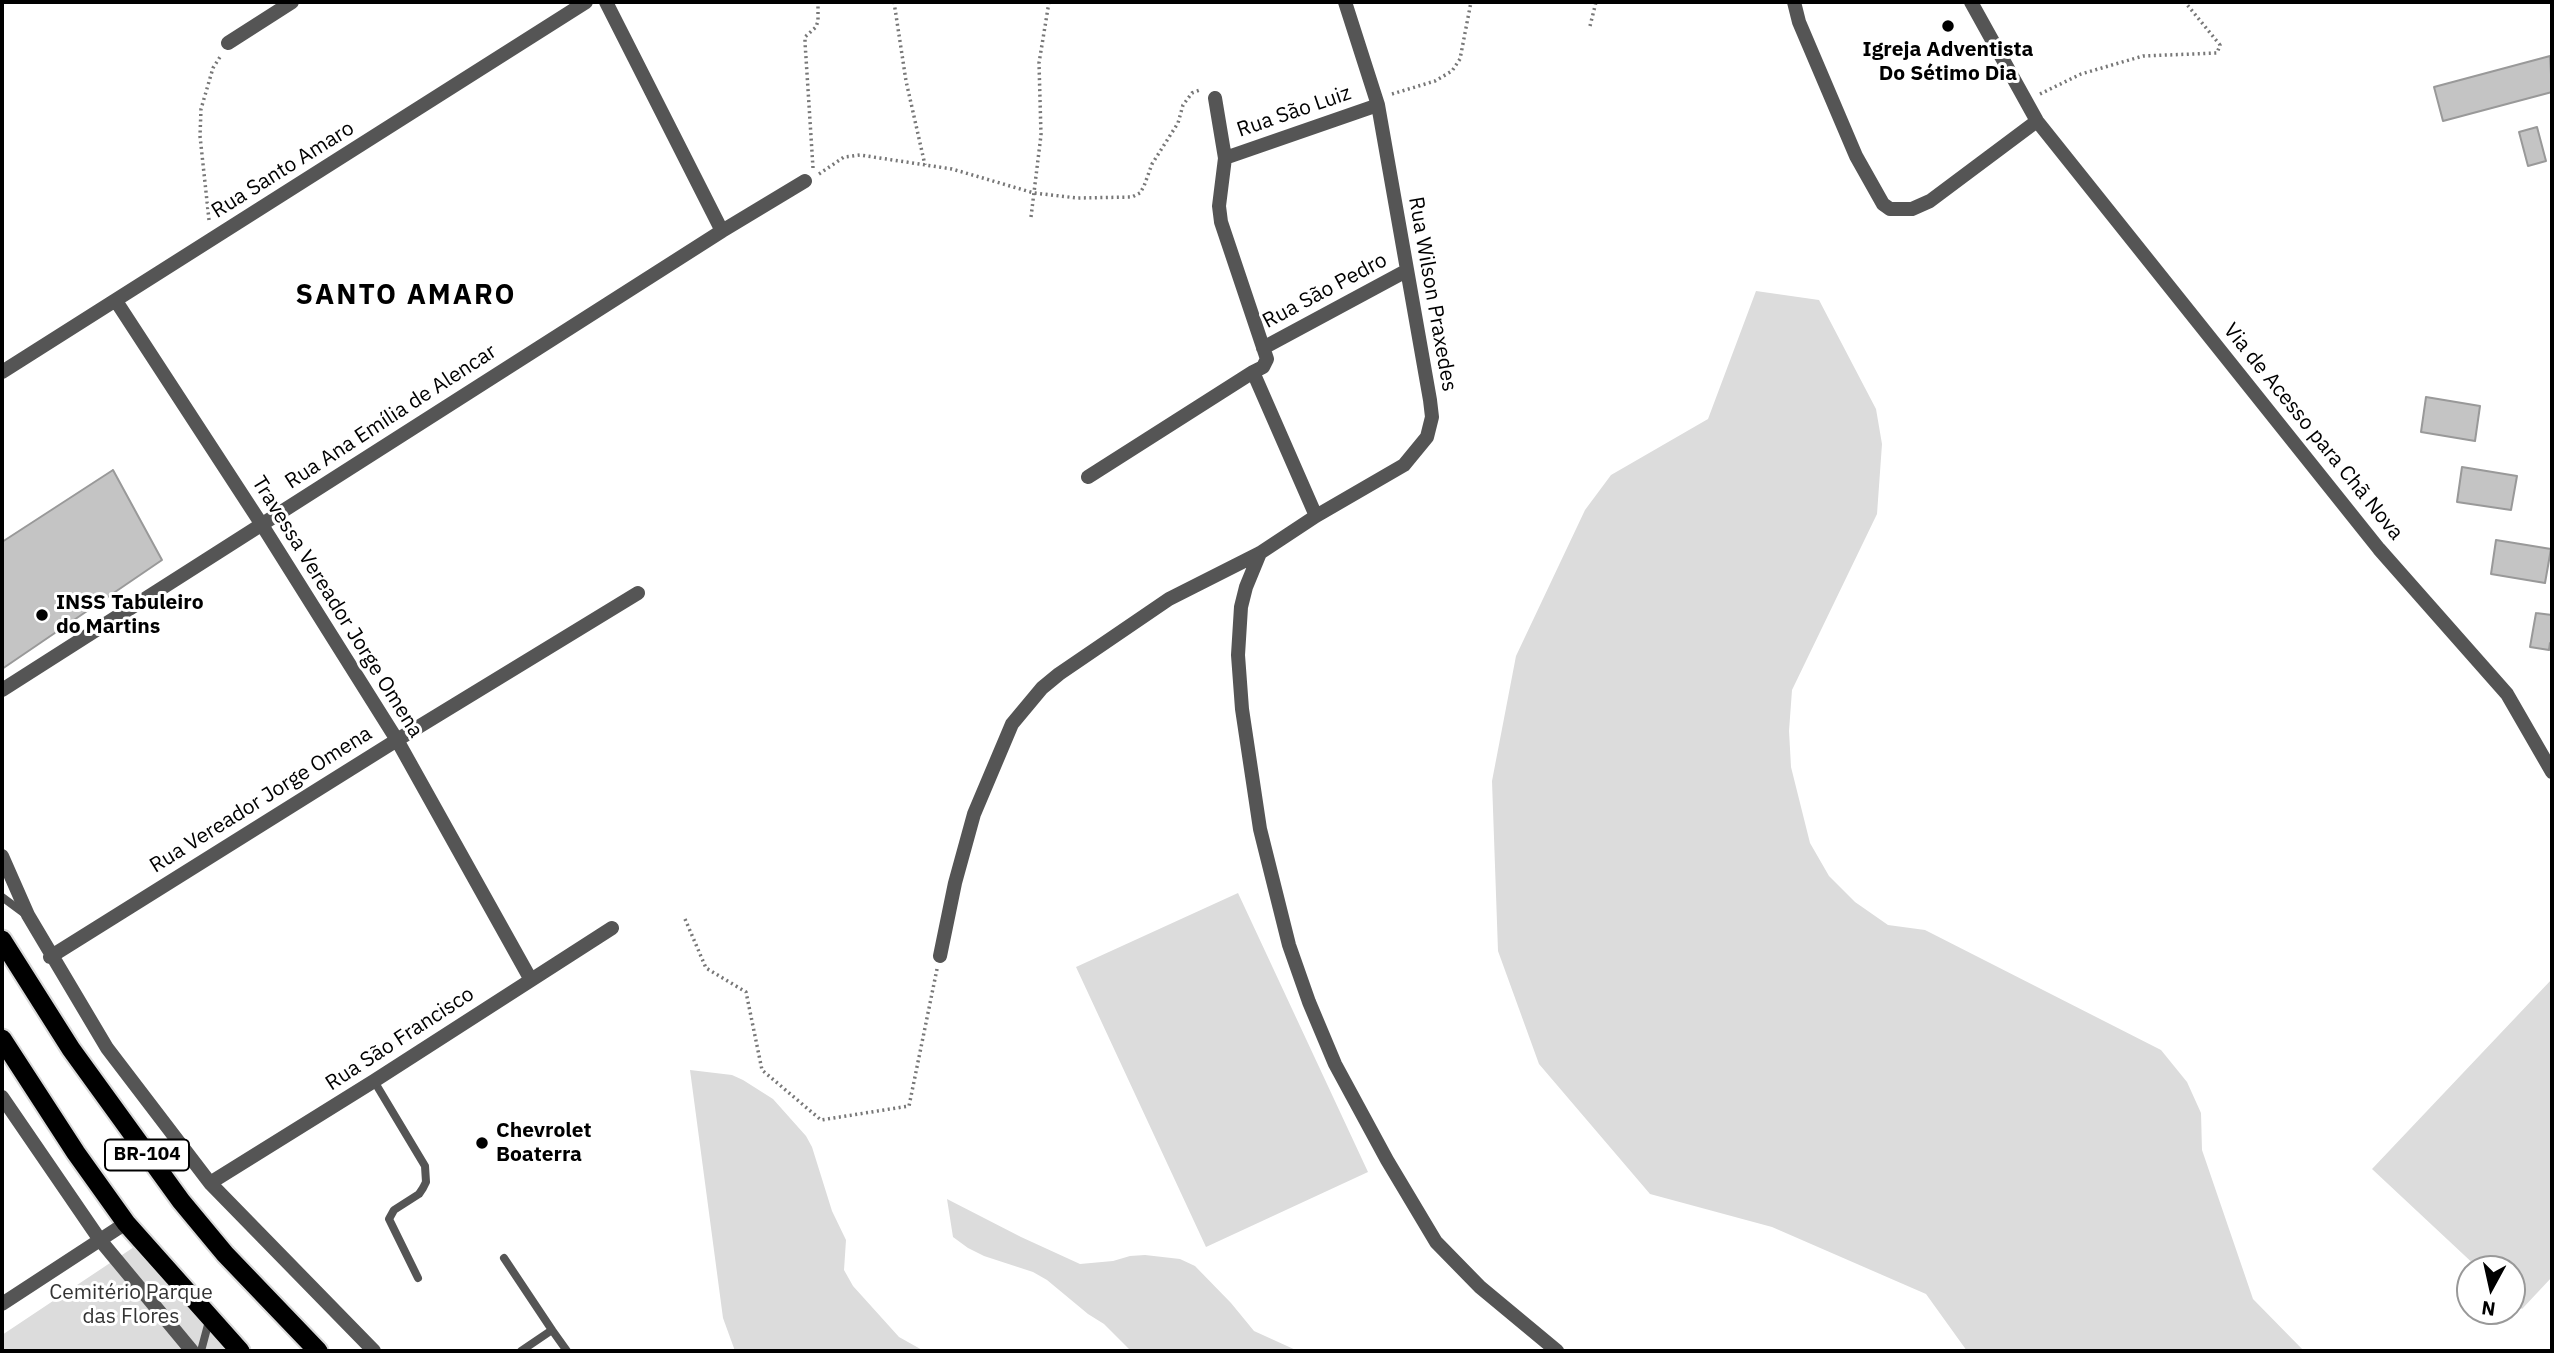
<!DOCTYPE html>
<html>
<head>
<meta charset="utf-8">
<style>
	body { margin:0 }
	#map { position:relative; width:2554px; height:1353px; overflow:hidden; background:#fff; font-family:"IBM Plex Sans",sans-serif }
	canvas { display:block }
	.frame { position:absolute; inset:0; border:4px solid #000; pointer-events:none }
	.north { position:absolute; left:2456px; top:1255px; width:70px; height:70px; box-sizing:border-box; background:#fff; border:2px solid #999; border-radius:50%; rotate:188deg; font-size:19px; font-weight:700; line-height:28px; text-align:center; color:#000 }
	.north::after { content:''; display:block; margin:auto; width:24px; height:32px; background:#000; clip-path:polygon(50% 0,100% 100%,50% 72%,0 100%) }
</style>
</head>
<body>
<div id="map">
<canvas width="2554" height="1353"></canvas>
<div class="frame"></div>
<div class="north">N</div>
</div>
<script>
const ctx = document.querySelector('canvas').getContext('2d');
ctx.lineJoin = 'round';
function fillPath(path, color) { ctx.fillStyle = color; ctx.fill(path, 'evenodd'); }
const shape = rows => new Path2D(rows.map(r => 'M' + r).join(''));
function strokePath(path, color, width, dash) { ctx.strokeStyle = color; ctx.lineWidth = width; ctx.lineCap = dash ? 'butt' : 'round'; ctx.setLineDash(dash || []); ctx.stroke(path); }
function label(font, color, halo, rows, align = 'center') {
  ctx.font = font + ' "IBM Plex Sans",sans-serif'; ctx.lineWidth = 6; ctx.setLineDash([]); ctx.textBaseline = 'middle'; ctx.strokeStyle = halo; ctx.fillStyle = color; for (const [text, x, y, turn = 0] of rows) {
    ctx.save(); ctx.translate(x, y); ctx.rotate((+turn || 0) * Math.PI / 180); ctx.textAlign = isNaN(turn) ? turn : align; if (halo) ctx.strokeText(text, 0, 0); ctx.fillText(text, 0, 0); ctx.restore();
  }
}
fillPath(shape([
	[1756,291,1819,300,1876,409,1882,444,1877,514,1792,690,1789,731,1791,767,1810,843,1829,876,1855,902,1888,925,1925,930,2161,1050,2187,1082,2201,1113,2202,1150,2253,1299,2304,1351,1967,1351,1926,1294,1772,1227,1650,1194,1539,1064,1498,951,1492,781,1516,656,1585,510,1611,475,1708,419],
	[1238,893,1368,1172,1206,1247,1076,967],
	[2552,979,2552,1277,2522,1309,2512,1299,2512,1269,2479,1269,2372,1169],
	[690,1070,732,1075,743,1080,773,1099,806,1136,812,1147,832,1211,846,1240,844,1270,853,1286,899,1337,924,1351,735,1351,723,1318],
	[947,1199,1021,1237,1080,1264,1113,1261,1130,1256,1145,1255,1180,1259,1195,1266,1231,1303,1254,1331,1298,1351,1131,1351,1104,1324,1088,1314,1047,1280,1033,1272,984,1256,968,1248,953,1237],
	[137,1245,236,1351,2,1351,2,1335]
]), '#dcdcdc');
const building = shape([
	[2550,56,2552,92,2443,121,2434,87,2550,56],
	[2537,127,2546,161,2528,166,2519,132,2537,127],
	[2426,397,2480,406,2475,441,2421,432,2426,397],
	[2462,467,2517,476,2511,510,2457,502,2462,467],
	[113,470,162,560,2,669,2,542,113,470],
	[2496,540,2551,549,2545,583,2491,574,2496,540],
	[2536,613,2552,615,2552,644,2550,643,2549,650,2530,647,2536,613]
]);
fillPath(building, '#c4c4c4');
strokePath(building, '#999', 2);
const trunk = shape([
	[2,940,71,1049,181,1201,225,1254,318,1351],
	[2,1039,76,1153,126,1223,240,1351]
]);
strokePath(trunk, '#dbdbdb', 23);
strokePath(shape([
	[894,2,906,81,925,165],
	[1590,26,1596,2],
	[1392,94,1435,81,1452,71,1460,59,1471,2],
	[2040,94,2081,74,2143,56,2217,53,2220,45,2185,2],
	[813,168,805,42,805,37,816,27,818,21,818,2],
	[819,174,844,157,860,155,952,169,1034,193,1077,198,1132,197,1140,193,1144,186,1152,164,1178,123,1183,105,1192,93,1200,90],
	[1031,217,1041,135,1039,63,1049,2],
	[209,220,200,136,201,109,213,68,220,57],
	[685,919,706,968,746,992,762,1070,821,1120,909,1106,937,969],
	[110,1351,111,1351]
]), '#777', 3.5, [2, 3.5]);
strokePath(shape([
	[2,897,25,914],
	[374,1081,425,1166,426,1182,423,1188,419,1194,394,1210,389,1219,418,1278],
	[504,1258,552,1330,521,1351],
	[552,1330,567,1351],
	[201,1351,209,1321]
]), '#555', 8);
strokePath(shape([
	[606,2,722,231],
	[1794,2,1799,22,1856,156,1883,204,1890,209,1912,209,1930,201,2037,121],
	[1971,2,2037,121,2379,549,2507,694,2552,772],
	[228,43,292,2],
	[1215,98,1225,158,1219,206,1221,222,1267,359,1263,367,1253,372,1316,516],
	[1225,158,1378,105],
	[116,301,262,525,397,740,531,980],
	[1263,348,1406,271],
	[2,372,586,2],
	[1088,477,1253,372],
	[1260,553,1246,587,1241,607,1238,655,1242,709,1260,829,1289,945,1309,1002,1335,1064,1387,1160,1436,1242,1480,1287,1557,1351],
	[2,690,722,231,805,181],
	[2,856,28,915,107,1048,210,1183,374,1351],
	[940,956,955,883,974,814,1012,724,1042,688,1059,674,1169,599,1260,553,1316,516,1404,465,1427,437,1432,417,1430,400,1378,105,1345,2],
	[50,957,397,740,638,593],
	[2,1097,100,1240,192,1351],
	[210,1183,374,1081,612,928],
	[2,1304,126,1223]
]), '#555', 14);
strokePath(trunk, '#000', 19);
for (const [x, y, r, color] of [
	[1948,26,7,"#000"],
	[42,615,7,"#000"],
	[482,1143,7,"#000"]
]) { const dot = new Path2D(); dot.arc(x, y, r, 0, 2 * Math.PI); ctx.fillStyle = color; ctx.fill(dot); strokePath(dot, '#fff', 2.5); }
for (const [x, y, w] of [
	[147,1155,84]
]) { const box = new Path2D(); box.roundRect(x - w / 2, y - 15.5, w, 31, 5); ctx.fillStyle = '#fff'; ctx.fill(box); strokePath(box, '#000', 2); }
label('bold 19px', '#000', null, [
	["BR-104",147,1155]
]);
label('bold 21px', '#000', '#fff', [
	["Igreja Adventista",1948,50,"center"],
	["Do Sétimo Dia",1948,74,"center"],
	["INSS Tabuleiro",56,603],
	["do Martins",56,627],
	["Chevrolet",496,1131],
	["Boaterra",496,1155]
], 'left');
label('21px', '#000', '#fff', [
	["Rua São Luiz",1294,112,-19],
	["Rua Santo Amaro",283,170,-32],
	["Rua São Pedro",1325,291,-28],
	["Rua Wilson Praxedes",1432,294,80],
	["Rua Ana Emília de Alencar",391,417,-33],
	["Via de Acesso para Chã Nova",2313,432,51],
	["Travessa Vereador Jorge Omena",337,607,58],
	["Rua Vereador Jorge Omena",261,800,-32],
	["Rua São Francisco",400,1039,-33]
]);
label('21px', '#333', '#fff', [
	["Cemitério Parque",131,1293],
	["das Flores",131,1317]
]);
ctx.letterSpacing = '2px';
label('bold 28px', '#000', '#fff', [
	["SANTO AMARO",406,296]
]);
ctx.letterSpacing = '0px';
</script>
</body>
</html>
